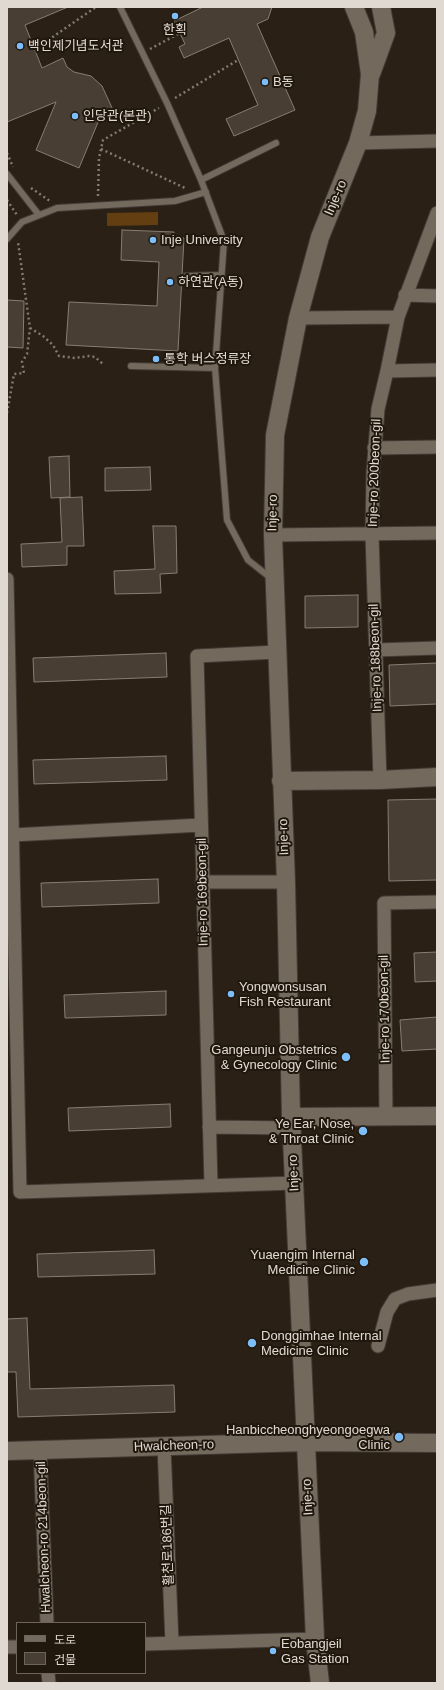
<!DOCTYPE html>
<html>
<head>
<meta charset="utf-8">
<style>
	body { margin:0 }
	#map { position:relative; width:444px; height:1690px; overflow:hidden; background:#2a2016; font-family:Arial,"Noto Sans KR",sans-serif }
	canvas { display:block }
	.frame { position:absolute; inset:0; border:8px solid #e0d9d2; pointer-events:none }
	.legend { position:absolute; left:16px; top:1622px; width:130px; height:52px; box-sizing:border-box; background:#20170d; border:1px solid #6d655c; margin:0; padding:5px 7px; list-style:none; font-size:12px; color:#e0d9d2 }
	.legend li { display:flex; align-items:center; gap:8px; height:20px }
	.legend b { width:20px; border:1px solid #6d655c }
</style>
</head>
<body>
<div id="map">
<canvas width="444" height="1690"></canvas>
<div class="frame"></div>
<ul class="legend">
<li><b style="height:5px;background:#74695d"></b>도로</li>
<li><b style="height:11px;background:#493e33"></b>건물</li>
</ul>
</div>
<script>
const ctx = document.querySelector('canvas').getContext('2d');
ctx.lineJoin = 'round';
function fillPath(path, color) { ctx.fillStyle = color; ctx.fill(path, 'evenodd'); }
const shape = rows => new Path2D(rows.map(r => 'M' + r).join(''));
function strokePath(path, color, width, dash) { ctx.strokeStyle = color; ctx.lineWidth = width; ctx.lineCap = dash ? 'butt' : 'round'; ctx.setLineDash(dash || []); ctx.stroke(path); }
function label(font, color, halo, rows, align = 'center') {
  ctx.font = font + ' Arial,"Noto Sans KR",sans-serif'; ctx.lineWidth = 4; ctx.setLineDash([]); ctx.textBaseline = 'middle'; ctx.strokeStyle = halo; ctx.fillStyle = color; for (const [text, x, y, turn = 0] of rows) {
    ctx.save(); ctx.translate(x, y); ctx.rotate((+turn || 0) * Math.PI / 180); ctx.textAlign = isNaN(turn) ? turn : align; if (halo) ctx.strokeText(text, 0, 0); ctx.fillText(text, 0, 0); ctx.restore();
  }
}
fillPath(shape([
	[158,212,158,225,107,226,107,213]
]), '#623e11');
const building = shape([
	[7,7,68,7,25,25,42,68,63,58,67,67,74,72,91,76,102,86,113,110,101,115,79,168,36,150,56,102,7,122,7,7],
	[203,7,272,7,268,19,257,24,295,110,234,136,226,119,258,105,229,38,184,58,179,47,185,44,174,21,203,7],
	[122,230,174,232,174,238,184,238,178,351,66,345,69,302,157,306,159,262,121,260,122,230],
	[7,300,24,301,23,348,7,347,7,300],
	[69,456,70,497,51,498,49,457,69,456],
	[150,467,151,490,105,491,105,468,150,467],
	[82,497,84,546,67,546,67,565,22,567,21,544,62,542,60,498,82,497],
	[153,526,176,526,177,573,160,574,161,593,115,594,114,571,155,569,153,526],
	[358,595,358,627,305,628,305,596,358,595],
	[166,653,167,677,34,682,33,658,166,653],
	[437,663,437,704,390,706,389,665,437,663],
	[166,756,167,780,34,784,33,760,166,756],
	[437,799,437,880,389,881,388,800,437,799],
	[158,879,159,903,42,907,41,883,158,879],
	[437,952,437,981,415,982,414,953,437,952],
	[166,991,166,1015,65,1018,64,995,166,991],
	[437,1017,437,1049,402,1051,400,1020,437,1017],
	[170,1104,171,1127,69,1131,68,1108,170,1104],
	[154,1250,155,1274,38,1277,37,1254,154,1250],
	[27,1318,30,1389,174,1385,175,1412,18,1417,16,1372,7,1372,7,1319,27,1318]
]);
fillPath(building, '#493e33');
strokePath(building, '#897d71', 1);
const lane = shape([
	[120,7,167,103,201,180,224,241,215,368,227,520,248,560,272,579],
	[7,174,39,215],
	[201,180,276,143],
	[7,239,22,222,57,208,175,201,206,192],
	[186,276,221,275],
	[131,366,215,368]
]);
const street = shape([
	[358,143,437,141],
	[405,295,437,296],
	[298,318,398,317],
	[387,371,437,370],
	[374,448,437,447],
	[273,535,437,533],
	[7,579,20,1192,295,1183],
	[376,650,437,648],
	[380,780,372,535,373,473,378,409,387,371,398,317,437,213],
	[12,835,201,825],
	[202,882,286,882],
	[386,1116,384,903,437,902],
	[209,1127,292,1128],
	[211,1185,197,656,277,652],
	[378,1346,387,1312,395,1299,408,1294,437,1290],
	[164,1446,172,1643],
	[40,1450,47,1623],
	[145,1644,315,1639],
	[7,1647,17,1647],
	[48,1673,49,1683]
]);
const secondary = shape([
	[371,74,386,33,381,7],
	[281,781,380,780,437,777],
	[291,1117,437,1116],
	[7,1451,305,1442,437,1443],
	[320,1683,315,1639,291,1117,286,882,273,535,275,435,298,318,320,237,358,143,367,111,370,74,364,32,354,7]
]);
strokePath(lane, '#433b35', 8);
strokePath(street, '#433b35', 15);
strokePath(secondary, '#433b35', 20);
strokePath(shape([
	[44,43,96,7],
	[150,49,180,33],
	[175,98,238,60],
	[101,149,185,188],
	[7,153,13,167],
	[31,188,50,201],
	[98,196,99,158,103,140,159,108],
	[7,200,17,215],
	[30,328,43,336,53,345,59,356,75,358,89,356,95,357,103,364],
	[7,413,14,374,24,373,22,362,27,354,30,328,18,242]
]), '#837a72', 2.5, [2, 3]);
strokePath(lane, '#74695d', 6);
strokePath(street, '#74695d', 13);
strokePath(secondary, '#74695d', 18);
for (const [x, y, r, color] of [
	[175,16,4,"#7dbef9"],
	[20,46,4,"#7dbef9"],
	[265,82,4,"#7dbef9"],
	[75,116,4,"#7dbef9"],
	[153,240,4,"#7dbef9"],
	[170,282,4,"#7dbef9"],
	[156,359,4,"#7dbef9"],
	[231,994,4,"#7dbef9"],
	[346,1057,5,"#7dbef9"],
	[363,1131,5,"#7dbef9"],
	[364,1262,5,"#7dbef9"],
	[252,1343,5,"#7dbef9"],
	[399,1437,5,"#7dbef9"],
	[273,1651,4,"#7dbef9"]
]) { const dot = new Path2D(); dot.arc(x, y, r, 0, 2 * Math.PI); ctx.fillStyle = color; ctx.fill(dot); strokePath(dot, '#20170d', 1.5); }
label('13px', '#e0d9d2', '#20170d', [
	["한획",175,30,"center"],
	["백인제기념도서관",28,46],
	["B동",273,82],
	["인당관(본관)",83,116],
	["Inje University",161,240],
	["하연관(A동)",178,282],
	["통학 버스정류장",164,359],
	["Yongwonsusan",239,987],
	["Fish Restaurant",239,1002],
	["Gangeunju Obstetrics",337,1050,"right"],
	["& Gynecology Clinic",337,1065,"right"],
	["Ye Ear, Nose,",354,1124,"right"],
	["& Throat Clinic",354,1139,"right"],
	["Yuaengim Internal",355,1255,"right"],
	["Medicine Clinic",355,1270,"right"],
	["Donggimhae Internal",261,1336],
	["Medicine Clinic",261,1351],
	["Hanbiccheonghyeongoegwa",390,1430,"right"],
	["Clinic",390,1445,"right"],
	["Eobangjeil",281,1644],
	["Gas Station",281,1659]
], 'left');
label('13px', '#e0d9d2', '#20170d', [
	["Inje-ro",336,198,-67],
	["Inje-ro 200beon-gil",375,473,-88],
	["Inje-ro",273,513,-89],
	["Inje-ro 188beon-gil",376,658,-92],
	["Inje-ro",284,837,-92],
	["Inje-ro 169beon-gil",203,892,-91],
	["Inje-ro 170beon-gil",385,1009,-91],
	["Inje-ro",294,1173,-93],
	["Hwalcheon-ro",174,1446,-2],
	["Inje-ro",308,1497,-93],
	["Hwalcheon-ro 214beon-gil",44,1537,-92],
	["활천로186번길",168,1545,-92]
]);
</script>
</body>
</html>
